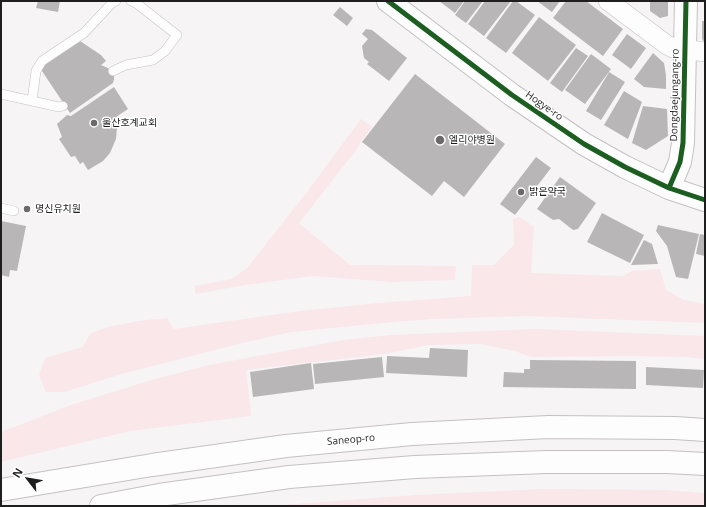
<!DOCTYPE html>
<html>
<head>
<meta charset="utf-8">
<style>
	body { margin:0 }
	#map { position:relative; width:706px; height:507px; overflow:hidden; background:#f7f4f5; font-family:"Open Sans",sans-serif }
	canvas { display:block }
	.frame { position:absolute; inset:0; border:2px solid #1f1e1e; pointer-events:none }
	.north { position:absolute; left:8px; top:459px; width:40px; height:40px; -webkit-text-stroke:3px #fff; paint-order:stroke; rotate:301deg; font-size:11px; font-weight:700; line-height:16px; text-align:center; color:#1f1e1e }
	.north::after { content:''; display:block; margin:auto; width:14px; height:18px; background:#1f1e1e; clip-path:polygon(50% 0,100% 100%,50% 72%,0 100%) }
</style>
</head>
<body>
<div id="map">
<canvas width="706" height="507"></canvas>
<div class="frame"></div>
<div class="north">N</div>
</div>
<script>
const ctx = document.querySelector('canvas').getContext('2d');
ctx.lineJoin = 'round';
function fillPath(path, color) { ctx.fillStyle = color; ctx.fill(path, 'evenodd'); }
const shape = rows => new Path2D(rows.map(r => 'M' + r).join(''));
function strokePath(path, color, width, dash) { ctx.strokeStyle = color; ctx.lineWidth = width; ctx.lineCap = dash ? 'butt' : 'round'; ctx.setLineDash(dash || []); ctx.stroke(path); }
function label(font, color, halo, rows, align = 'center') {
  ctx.font = font + ' "Open Sans","Noto Sans KR",sans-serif'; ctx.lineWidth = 3; ctx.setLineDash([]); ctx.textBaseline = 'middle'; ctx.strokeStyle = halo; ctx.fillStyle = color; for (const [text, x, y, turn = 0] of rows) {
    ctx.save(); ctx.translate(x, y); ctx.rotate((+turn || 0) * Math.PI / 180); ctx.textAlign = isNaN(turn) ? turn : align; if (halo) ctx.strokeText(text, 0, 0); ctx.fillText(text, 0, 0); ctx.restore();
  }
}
fillPath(shape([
	[361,119,372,127,361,141,357,149,299,223,350,265,456,266,455,280,392,282,313,276,245,285,195,294,195,286,232,279,247,268,307,192],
	[520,217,534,227,531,273,623,276,632,271,660,269,666,290,684,300,705,304,705,323,526,316,433,319,393,322,291,332,238,344,122,374,64,392,46,392,39,375,45,358,83,347,90,334,107,327,145,320,168,318,168,321,174,329,300,311,379,303,471,296,472,265,494,265,514,245,513,219],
	[536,329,705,336,705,359,685,357,631,356,531,357,515,351,480,344,429,345,384,354,246,370,251,416,130,431,1,462,1,432,74,404,155,379,209,365,344,340,391,335],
	[543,489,665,490,705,493,705,506,268,506,415,495]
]), '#f9e7ea');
fillPath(shape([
	[38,1,60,1,58,12,36,8],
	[439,1,464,1,455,13],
	[465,1,483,1,466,23,455,15],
	[485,1,511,1,484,36,468,24],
	[513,1,516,1,535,15,506,53,486,38],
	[537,1,560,1,552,12],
	[566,1,586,1,623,29,603,56,553,18],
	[650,1,668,1,668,16,660,18,650,11],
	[340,7,353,18,347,26,333,15],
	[539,17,576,45,548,81,512,53],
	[702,21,705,21,705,43,702,39],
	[366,29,372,30,407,58,389,81,367,64,369,62,364,58,362,46,368,39,362,34],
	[627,34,646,48,631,69,612,55],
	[80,41,101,55,106,61,101,65,110,69,114,74,114,79,113,83,70,113,40,68],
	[576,48,588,56,562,92,550,83],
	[653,53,664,63,666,75,666,89,644,87,634,79],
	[591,54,611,69,585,104,565,90],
	[609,72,625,82,601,120,586,111],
	[415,74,505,144,464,197,444,181,432,196,362,142],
	[114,87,128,109,116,117,117,128,116,139,110,153,103,161,88,170,83,162,80,164,75,156,71,157,59,139,62,137,57,124,67,115,71,116],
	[624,91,642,102,628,139,604,125],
	[643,106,667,109,668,136,646,150,632,143],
	[536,157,551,168,515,215,500,204],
	[560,177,596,203,578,229,573,230,559,219,553,220,537,209],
	[602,213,644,235,630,263,587,242],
	[1,221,26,226,17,271,10,270,9,277,1,275],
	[658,225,699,234,688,279,676,277,667,246,656,231],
	[700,234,705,235,705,256,696,254],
	[644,240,652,244,658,264,631,265],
	[430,348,468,350,467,377,386,373,387,356,429,358],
	[382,357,384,377,315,384,313,364],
	[530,360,636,361,636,389,503,387,504,372,524,373,524,369,530,369],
	[311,363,314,389,253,397,250,372],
	[646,367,704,370,703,388,646,385]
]), '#b8b6b7');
const service = shape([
	[113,71,126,65,153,60,165,51,177,35,136,3,131,1],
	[1,94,59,107,63,106],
	[32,101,36,71,42,61,84,33,112,3,116,1],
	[1,208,14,211]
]);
const minor = shape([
	[608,1,667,45,673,48,705,52]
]);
const tertiary = shape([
	[388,1,512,95,584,144,625,167,669,188,705,200],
	[669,188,680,162,683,143,686,1]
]);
const secondary = shape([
	[1,490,152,465,286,446,412,434,548,427,675,428,705,430],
	[101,506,159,495,289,477,415,467,546,462,667,462,705,464]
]);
strokePath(service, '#c3c1c1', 10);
strokePath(minor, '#c3c1c1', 20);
strokePath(tertiary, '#c3c1c1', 24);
strokePath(secondary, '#c3c1c1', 24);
strokePath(service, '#fefdfe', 9);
strokePath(minor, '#fefdfe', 19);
strokePath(tertiary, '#fefdfe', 22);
strokePath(secondary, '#fefdfe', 22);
strokePath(shape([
	[388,1,512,95,584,144,625,167,669,188,705,200],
	[669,188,680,162,683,143,686,1]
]), '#1b5e20', 5);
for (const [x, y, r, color] of [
	[94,123,4,"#6b6969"],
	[440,140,5,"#6b6969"],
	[521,192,4,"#6b6969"],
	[27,209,4,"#6b6969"]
]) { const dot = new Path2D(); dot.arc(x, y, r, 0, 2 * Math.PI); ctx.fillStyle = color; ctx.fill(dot); strokePath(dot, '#fff', 1.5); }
label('10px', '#1f1e1e', '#fff', [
	["Dongdaejungang-ro",675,95,-89],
	["Hogye-ro",544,106,35],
	["Saneop-ro",351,440,-5]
]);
label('10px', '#1f1e1e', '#fff', [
	["울산호계교회",102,123],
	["엘리야병원",449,140],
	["밝은약국",529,192],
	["명신유치원",35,209]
], 'left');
</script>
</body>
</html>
